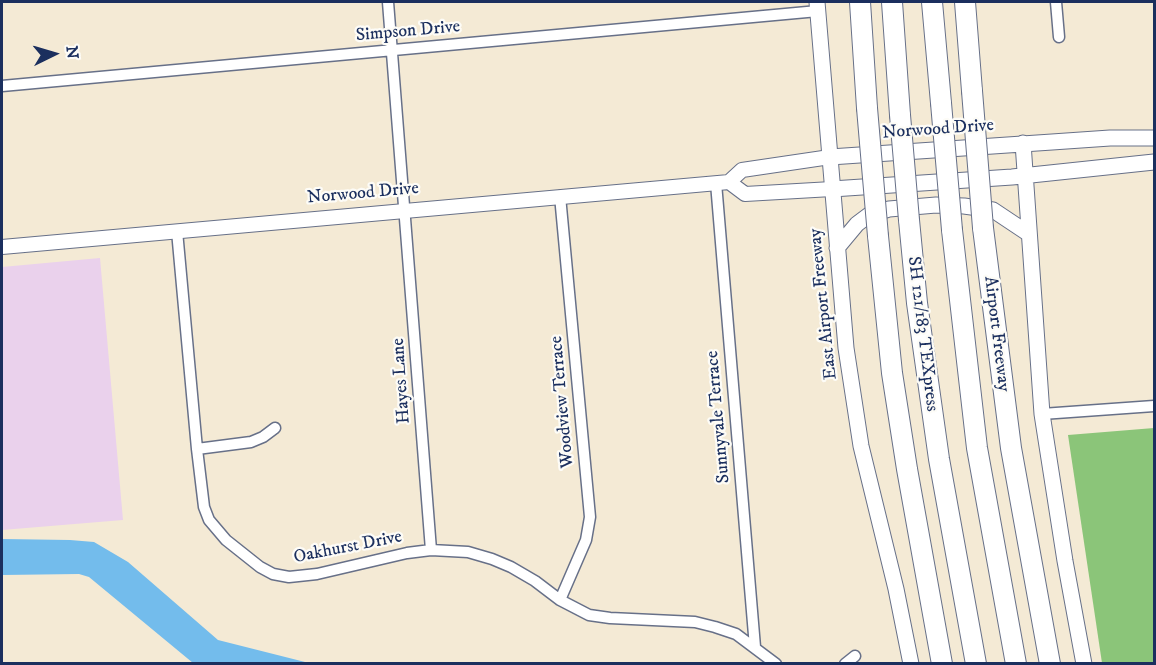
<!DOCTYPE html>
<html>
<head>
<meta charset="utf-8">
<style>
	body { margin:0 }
	#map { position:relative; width:1156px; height:665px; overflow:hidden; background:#f4ead5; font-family:"IM FELL DW Pica",serif }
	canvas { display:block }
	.frame { position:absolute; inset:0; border:3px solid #1b2f5e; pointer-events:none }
	.north { position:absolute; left:24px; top:24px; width:60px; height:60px; -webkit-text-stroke:4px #fdfcf7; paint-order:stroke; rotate:85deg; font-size:16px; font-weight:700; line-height:24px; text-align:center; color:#1b2f5e }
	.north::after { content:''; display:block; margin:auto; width:21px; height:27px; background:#1b2f5e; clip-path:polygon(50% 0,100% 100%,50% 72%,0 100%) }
</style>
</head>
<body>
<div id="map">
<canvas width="1156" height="665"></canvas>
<div class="frame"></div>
<div class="north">N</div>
</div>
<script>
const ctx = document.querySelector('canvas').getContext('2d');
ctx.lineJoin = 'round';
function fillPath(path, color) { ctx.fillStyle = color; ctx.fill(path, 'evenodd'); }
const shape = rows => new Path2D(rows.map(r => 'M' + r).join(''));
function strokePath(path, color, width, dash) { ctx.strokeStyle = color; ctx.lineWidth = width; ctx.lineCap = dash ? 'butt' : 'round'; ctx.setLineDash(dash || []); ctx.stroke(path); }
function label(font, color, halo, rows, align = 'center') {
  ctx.font = font + ' "IM FELL DW Pica",serif'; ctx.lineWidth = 4.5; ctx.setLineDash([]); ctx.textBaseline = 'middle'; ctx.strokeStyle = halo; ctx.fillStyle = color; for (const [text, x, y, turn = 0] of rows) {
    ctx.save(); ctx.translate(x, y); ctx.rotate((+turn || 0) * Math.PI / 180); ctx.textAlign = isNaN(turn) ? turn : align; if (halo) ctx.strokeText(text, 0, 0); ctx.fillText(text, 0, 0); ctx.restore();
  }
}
fillPath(shape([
	[100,258,123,520,2,530,2,267]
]), '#ead1ec');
fillPath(shape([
	[1154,428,1154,663,1102,663,1068,435]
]), '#8bc579');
fillPath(shape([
	[2,539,70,540,94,542,128,562,218,640,309,663,193,663,89,577,79,574,2,575]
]), '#73bcec');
const minor = shape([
	[388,2,431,550],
	[1056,2,1059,37],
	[2,86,818,11],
	[716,183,755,647],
	[560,196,590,517,586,540,560,600],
	[177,231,197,449,204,507,209,520,226,540,260,567,273,574,289,577,317,574,407,553,431,550,468,552,492,559,511,567,535,581,560,600,589,615,610,618,695,622,715,627,736,634,776,664],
	[1042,414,1154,406],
	[197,449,251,442,263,437,275,428],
	[845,664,855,656]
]);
const tertiary = shape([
	[729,182,745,194,832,189],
	[2,247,729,182,742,170,830,157]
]);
const secondary = shape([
	[817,2,846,348,861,446,896,589,911,664],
	[1023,143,1042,414,1065,561,1084,664],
	[830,157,1052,142,1110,138,1154,138],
	[832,189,1012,177,1154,162],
	[837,248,857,224,869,215,889,209,936,205,964,206,993,210,1029,234]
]);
const motorway = shape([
	[860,2,867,108],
	[892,2,900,115],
	[932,2,941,103],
	[965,2,972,91],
	[909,220,917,303,939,459,976,664],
	[983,228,1011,448,1050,664],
	[952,230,977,448,1016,664],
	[878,236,892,373,907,469,942,664]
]);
strokePath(minor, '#677088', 13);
strokePath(tertiary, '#677088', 16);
strokePath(secondary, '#677088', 17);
strokePath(motorway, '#677088', 22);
strokePath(minor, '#fff', 10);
strokePath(tertiary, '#fff', 14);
strokePath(secondary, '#fff', 15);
strokePath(motorway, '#fff', 20);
const motorwayBridge = shape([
	[972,91,983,228],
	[941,103,952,230],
	[867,108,878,236],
	[900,115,909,220]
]);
strokePath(motorwayBridge, '#677088', 22, []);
strokePath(motorwayBridge, '#fff', 20);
label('18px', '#1b2f5e', '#fdfcf7', [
	["Simpson Drive",408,32,-5],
	["Norwood Drive",938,130,-4],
	["Norwood Drive",363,194,-5],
	["East Airport Freeway",824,304,-96],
	["SH 121/183 TEXpress",922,334,83],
	["Airport Freeway",996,334,83],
	["Hayes Lane",402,381,-94],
	["Woodview Terrace",563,402,-95],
	["Sunnyvale Terrace",719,417,-95],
	["Oakhurst Drive",348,548,-11]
]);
</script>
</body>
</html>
